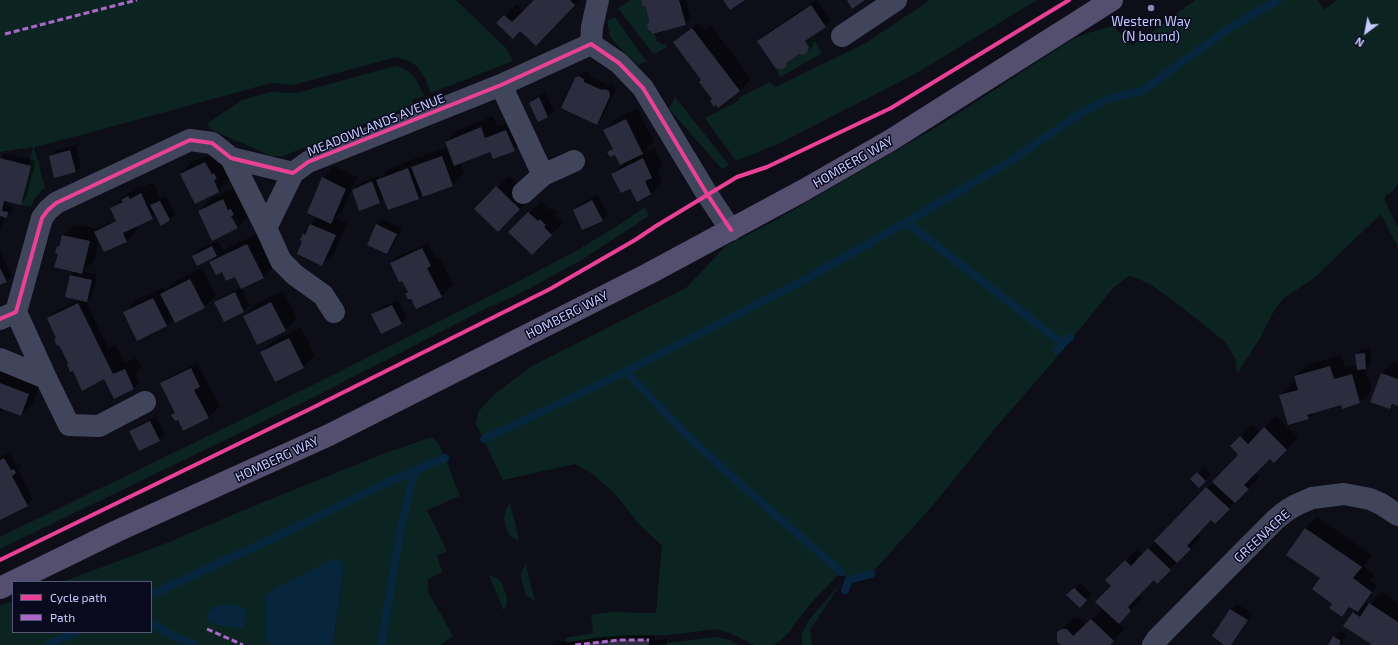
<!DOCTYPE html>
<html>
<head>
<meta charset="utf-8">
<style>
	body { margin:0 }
	#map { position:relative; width:1398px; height:645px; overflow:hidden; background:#0e0e19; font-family:"Exo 2",sans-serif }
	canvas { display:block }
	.legend { position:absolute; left:12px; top:581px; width:140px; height:52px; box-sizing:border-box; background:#090a1e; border:1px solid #555778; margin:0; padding:5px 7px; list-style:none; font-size:12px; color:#c6cbff }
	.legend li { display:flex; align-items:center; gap:8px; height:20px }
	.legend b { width:20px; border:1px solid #555778 }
	.north { position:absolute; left:1346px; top:12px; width:40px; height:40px; -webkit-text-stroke:3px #090a1e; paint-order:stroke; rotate:212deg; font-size:11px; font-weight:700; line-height:16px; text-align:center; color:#c6cbff }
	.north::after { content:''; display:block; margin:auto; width:14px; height:18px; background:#c6cbff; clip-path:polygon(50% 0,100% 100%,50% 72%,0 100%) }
</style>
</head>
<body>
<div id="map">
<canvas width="1398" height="645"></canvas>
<ul class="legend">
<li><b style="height:5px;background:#ea4096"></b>Cycle path</li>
<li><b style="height:5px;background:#ac68c9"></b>Path</li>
</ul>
<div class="north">N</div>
</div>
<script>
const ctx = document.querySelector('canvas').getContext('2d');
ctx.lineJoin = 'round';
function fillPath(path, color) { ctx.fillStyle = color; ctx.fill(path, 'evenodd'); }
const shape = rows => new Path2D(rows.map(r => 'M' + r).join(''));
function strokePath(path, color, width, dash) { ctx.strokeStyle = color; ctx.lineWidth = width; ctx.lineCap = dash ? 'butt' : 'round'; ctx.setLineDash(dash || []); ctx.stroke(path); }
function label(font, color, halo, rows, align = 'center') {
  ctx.font = font + ' "Exo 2",sans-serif'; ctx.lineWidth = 3; ctx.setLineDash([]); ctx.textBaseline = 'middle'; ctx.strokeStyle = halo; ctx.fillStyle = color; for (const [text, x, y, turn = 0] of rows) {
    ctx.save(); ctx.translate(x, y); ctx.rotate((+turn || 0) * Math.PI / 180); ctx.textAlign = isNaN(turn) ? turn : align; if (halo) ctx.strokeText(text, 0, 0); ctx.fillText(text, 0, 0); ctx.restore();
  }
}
fillPath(shape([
	[0,0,456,0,505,47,513,61,431,93,425,78,417,66,409,61,396,57,293,85,271,83,81,135,34,147,45,188,39,193,33,201,31,207,21,205,33,147,0,152],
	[630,0,641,0,642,5,646,7,649,22,647,25,648,30,652,32,652,34,654,33,657,42,668,46,654,55,618,8],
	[930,0,1037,0,915,74,780,143,736,161,705,118,740,100,738,98,770,82,775,87,864,44],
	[1195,0,1318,0,1324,10,1337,0,1398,0,1398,183,1392,192,1386,195,1384,199,1398,228,1398,247,1381,214,1314,278,1284,298,1275,309,1260,338,1237,374,1235,358,1224,341,1179,305,1153,286,1139,279,1129,276,1113,288,1052,363,997,426,934,504,871,574,849,580,841,572,812,602,796,622,790,631,780,641,772,645,754,645,730,633,716,629,670,635,603,638,566,642,566,638,593,633,591,615,611,612,656,613,662,546,637,522,618,497,594,475,575,464,503,480,476,424,478,412,496,393,532,366,686,288,726,246,776,220,937,127,1073,39,1088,33,1113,26,1132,45,1155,30],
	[615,17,646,61,638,65,619,47,610,36,608,27,608,20],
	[812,37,822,53,780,77,776,69,778,68,782,69,787,63,799,54,803,55,807,53,809,47,805,41],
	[395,66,405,69,415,77,424,96,412,100,413,105,283,156,271,156,210,129,207,124,242,100,271,92,297,93],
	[675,97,729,165,722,169,669,109],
	[645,207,649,216,583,259,523,292,485,309,312,398,0,549,0,537,311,386,500,291,576,251,628,219],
	[432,437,438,443,445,458,460,496,427,510,447,551,437,555,442,572,428,579,428,592,453,636,440,645,333,645,344,565,305,573,281,585,265,640,273,645,0,645,0,605,13,601,13,632,151,632,151,582,62,582,172,541,232,515,380,455],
	[510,504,515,523,519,541,511,537,505,526,504,518,506,509],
	[526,564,530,583,535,601,526,595,521,577,521,573],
	[489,575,497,578,501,582,506,594,507,602,504,611],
	[840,584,810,630,812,645,802,645,802,633,809,620],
	[715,637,730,640,739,645,652,645]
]), '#0c2421');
fillPath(shape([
	[335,558,344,564,333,645,273,645,265,640,266,595,281,585],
	[230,604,246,609,246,618,243,628,237,628,221,626,209,622,206,618,208,612,215,606]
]), '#07253d');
fillPath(shape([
	[535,0,579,0,550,30],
	[642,0,686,0,691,18,686,24,650,22,646,6],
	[816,0,831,21,825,27,811,36,814,41,813,46,807,52,799,53,785,66,758,41,764,35],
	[517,4,524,11,520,30,498,23],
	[698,23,704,30,711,25,751,79,740,91,719,106,702,79,674,42],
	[585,71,589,73,590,76,608,85,610,83,615,85,616,90,602,118,596,124,575,79],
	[545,92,554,111,548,116,538,121,530,103,536,97],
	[637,108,654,142,642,153,655,148,663,165,657,171,662,182,651,194,630,187,612,174,625,162,616,154,609,152,613,148,604,130,616,119],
	[493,116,497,127,518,119,526,139,514,150,491,151,460,162,464,173,453,185,423,194,418,198,384,198,380,202,360,210,353,190,358,184,378,176,379,179,389,169,419,157,420,159,424,155,448,147,446,142,458,130],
	[76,145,81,166,75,171,50,156,55,150],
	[217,151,230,179,219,191,195,203,181,173,192,162],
	[5,153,36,161,26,198,20,204,8,200,7,205,13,206,12,211,6,217,4,216,0,231,0,158],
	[334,166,357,177,342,211,335,218,347,223,334,253,322,265,303,241,303,234,318,217,323,178],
	[509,176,531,197,498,231,476,209],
	[153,182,160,198,166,196,175,214,170,220,156,214,152,218,136,225,138,229,127,241,105,251,99,239,94,261,83,271,97,275,92,296,86,301,108,348,116,345,124,363,136,358,141,367,135,373,139,383,134,389,69,363,48,318,54,312,80,300,71,275,75,271,59,253,58,246,61,243,63,235,75,224,98,229,101,226,113,221,116,218,111,209,123,197,140,185,141,188],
	[235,188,249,216,237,228,199,211,210,199],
	[598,195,608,214,602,220,574,210,580,204],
	[541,201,550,210,552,208,557,212,555,215,563,223,532,254,510,232],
	[383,219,402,228,393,247,387,253,377,225],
	[259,233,275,265,264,277,241,288,250,305,244,311,224,320,215,302,221,297,241,287,235,275,222,271,210,262,218,254,197,265,193,256,198,250,218,241,223,250],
	[428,243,436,259,439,257,453,284,441,296,411,298,406,294,408,291,391,263,397,257],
	[0,251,12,276,6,281,0,284],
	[202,268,216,296,204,307,174,319,167,325,125,312,136,300,165,287,166,289,173,282],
	[283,291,297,318,285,330,244,316,256,304],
	[398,300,407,318,401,323,372,314,378,309],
	[301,327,315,356,303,367,261,352,273,341],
	[1370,348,1372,362,1365,369,1372,391,1360,402,1343,407,1342,404,1315,412,1308,418,1280,395,1292,383,1297,382,1295,376,1307,365,1341,355,1345,368,1357,365,1356,354,1362,349],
	[1394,362,1398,363,1398,405,1394,404,1390,408,1372,401,1382,373],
	[197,363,220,406,208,418,179,419,173,415,176,412,162,383,167,378],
	[0,369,40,383,33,403,21,415,5,408,0,413],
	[156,416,165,434,159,440,131,431,136,426],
	[1276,416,1298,437,1286,450,1270,458,1255,473,1260,476,1240,497,1215,523,1212,519,1198,534,1201,537,1189,550,1157,582,1154,579,1139,595,1142,599,1119,623,1125,629,1109,645,1063,645,1058,633,1070,621,1075,617,1079,618,1086,625,1103,608,1112,586,1106,580,1137,549,1143,555,1156,542,1155,541,1240,455,1231,446,1252,425,1260,433],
	[10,453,16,465,20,464,21,467,18,470,33,499,27,505,0,519,0,457],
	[1203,467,1211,474,1205,481,1191,479],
	[1317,517,1372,555,1364,566,1374,574,1370,581,1377,585,1366,602,1370,604,1382,592,1398,603,1398,645,1372,645,1354,613,1356,610,1351,607,1342,616,1334,603,1321,578,1287,554,1305,528],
	[1080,583,1092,594,1080,607,1068,595],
	[1237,604,1253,614,1234,641,1231,645,1226,645,1213,636,1231,609],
	[1340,631,1346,635,1341,644,1340,645,1329,645],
	[626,635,655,635,655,640,667,639,667,645,551,645,566,641,566,643,598,637]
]), '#0007');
strokePath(shape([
	[906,222,1063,344,1070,337],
	[1057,351,1063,344],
	[625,371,688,436,731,476,841,572],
	[484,439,613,378,806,279,891,231,968,186,1017,157,1076,116,1110,98,1142,91,1228,29,1278,0],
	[845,590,849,580,871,574],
	[151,595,263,543,386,483,445,458],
	[151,623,173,636,194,645],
	[48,645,76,632],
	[381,645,401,528,414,472]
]), '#07253d', 8);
fillPath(shape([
	[534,0,570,0,575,5,536,46,520,31,513,39,496,23,504,15,512,22],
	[641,0,679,0,686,25,652,34,652,32,648,30,647,25,649,22,646,7,642,5],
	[723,0,745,0,730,10],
	[847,0,865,0,852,9],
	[811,5,826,27,805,41,809,47,807,53,803,55,799,54,787,63,786,67,781,70,778,68,776,69,757,41],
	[692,28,740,91,718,108,716,105,714,107,710,101,712,99,699,82,701,80,673,42],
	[578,76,584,79,584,82,602,90,604,89,609,91,610,96,597,125,561,108,575,78],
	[539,97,548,117,538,122,529,103],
	[626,119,643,154,620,165,615,155,610,157,607,152,613,149,603,130],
	[481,127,485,138,506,130,515,151,493,159,490,152,454,166,445,142],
	[70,150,76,172,54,178,49,156],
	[442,156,453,186,423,197,411,167],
	[0,158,31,166,21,205,4,201,2,211,8,212,7,218,0,216],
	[643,158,652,178,645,181,651,194,637,202,630,189,621,193,611,174],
	[205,162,212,174,214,173,217,179,214,180,219,192,195,204,180,174],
	[408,168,419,199,388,210,376,180],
	[322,177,346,189,331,224,307,213],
	[372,181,380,203,359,211,352,190],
	[496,186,520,209,498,232,474,209],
	[141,193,153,219,123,233,127,242,104,252,94,232,116,221,110,208,123,202,121,200,128,196,130,199],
	[223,199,228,210,231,209,234,215,231,216,238,228,212,241,198,211],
	[592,200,603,221,582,230,573,210],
	[160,201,170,220,161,226,150,205],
	[528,212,538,221,540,219,546,225,544,227,552,235,532,255,508,232],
	[310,224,336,235,322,266,297,254,302,241,300,240,303,233,305,235],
	[376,224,397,234,387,254,367,245],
	[62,235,90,241,82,274,54,267,58,254,55,253,57,246,59,247],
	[247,244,264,278,241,289,235,277,226,281,222,272,216,275,209,262],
	[212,246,217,256,197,266,192,256],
	[422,248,431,266,427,268,442,297,416,309,411,299,408,299,405,294,408,292,402,281,399,282,390,263],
	[0,268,7,282,0,285],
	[70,275,92,280,87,302,65,297],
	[190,279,205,308,175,323,160,294],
	[235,292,244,312,224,322,214,302],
	[153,298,167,326,137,341,123,312],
	[271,302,286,331,257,345,243,316],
	[78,303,113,374,125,369,134,389,114,399,104,379,82,391,73,371,70,372,67,364,68,363,59,345,57,346,54,339,56,338,47,318],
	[392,305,402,324,381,334,371,314],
	[289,338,304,368,275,382,260,352],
	[1365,353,1366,369,1357,370,1355,354],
	[1330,366,1334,379,1352,374,1360,403,1342,409,1341,405,1307,415,1309,419,1288,425,1279,395,1298,390,1294,376],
	[191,368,200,387,194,390,209,418,183,431,178,420,175,421,171,415,175,413,160,383],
	[1381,373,1398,379,1398,406,1392,404,1390,409,1370,402],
	[0,383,29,394,21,416,0,408],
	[150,421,160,441,139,451,129,431],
	[1264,427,1287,450,1274,463,1270,459,1244,485,1249,489,1235,503,1212,482,1238,455,1230,446,1240,436,1248,444],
	[4,458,11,470,14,469,16,473,12,476,28,506,0,520,0,460],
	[1197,472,1206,481,1199,488,1190,479],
	[1206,487,1230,509,1215,524,1211,520,1187,546,1191,549,1177,563,1154,541],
	[1305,528,1362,567,1353,578,1372,592,1358,612,1349,607,1342,617,1329,608,1332,604,1312,589,1320,578,1286,555],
	[1148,548,1171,570,1157,584,1154,580,1128,607,1131,611,1119,624,1095,602,1111,586,1105,580,1125,560,1131,566],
	[1074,588,1087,600,1080,608,1066,595],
	[1369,603,1398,622,1398,645,1370,645,1371,644,1343,626,1353,612,1360,617],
	[1230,609,1248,620,1231,645,1224,645,1212,636],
	[1091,619,1114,641,1110,645,1061,645,1057,642,1057,632,1062,629,1067,629,1073,636],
	[1333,636,1341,641,1339,645,1328,645],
	[620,640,649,640,649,645,583,645,591,643]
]), '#2b2c3d');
strokePath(shape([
	[842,36,896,0],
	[591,44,592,27,598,0],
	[501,85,543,175],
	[231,158,266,228,281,261,295,275,323,295,334,312],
	[523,193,543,175,574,161],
	[266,228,293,173],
	[16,312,46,378],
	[0,319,16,312,42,218,48,210,56,203,190,140,212,143,231,158,293,173,308,162,501,85,591,44,619,63,643,88,707,194,731,230],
	[0,359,46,378,69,425,99,426,145,402],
	[1153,645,1157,639,1275,520,1286,511,1296,505,1312,498,1344,494,1370,499,1381,504,1398,515]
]), '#41455b', 22);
strokePath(shape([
	[0,588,117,531,329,435,648,274,804,190,891,140,1112,0]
]), '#544f6e', 22);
strokePath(shape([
	[5,34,137,0],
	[207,629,243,645],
	[575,645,620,640,649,640]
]), '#ac68c9', 3, [6, 3]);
strokePath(shape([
	[0,319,16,312,42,218,48,210,56,203,190,140,212,143,231,158,293,173,308,162,501,85,591,44,619,63,643,88,707,194,731,230],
	[0,560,312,408,550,289,635,240,656,226,737,177,767,167,891,108,1069,0]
]), '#ea4096', 4);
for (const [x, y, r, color] of [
	[1151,8,4,"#8689ae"]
]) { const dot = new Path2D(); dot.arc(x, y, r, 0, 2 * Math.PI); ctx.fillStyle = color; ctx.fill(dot); strokePath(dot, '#090a1e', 1.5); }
label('13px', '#c6cbff', '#090a1e', [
	["Western Way",1151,22],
	["(N bound)",1151,37]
]);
label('13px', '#c6cbff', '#090a1e', [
	["MEADOWLANDS AVENUE",376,125,-22],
	["HOMBERG WAY",853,162,-30],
	["HOMBERG WAY",567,315,-27],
	["HOMBERG WAY",277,459,-25],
	["GREENACRE",1262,536,-43]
]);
</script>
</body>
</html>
